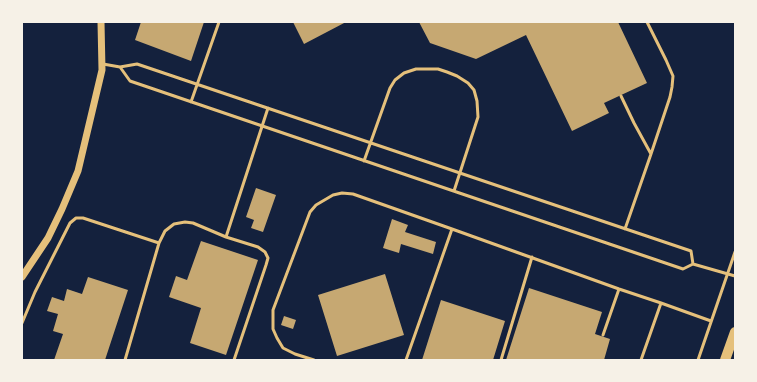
<!DOCTYPE html>
<html>
<head>
<meta charset="utf-8">
<style>
	body { margin:0 }
	#map { position:relative; width:757px; height:382px; overflow:hidden; background:#14213d; font-family:"Crimson Pro",serif }
	canvas { display:block }
	.frame { position:absolute; inset:0; border:23px solid #f6f1e7; pointer-events:none }
</style>
</head>
<body>
<div id="map">
<canvas width="757" height="382"></canvas>
<div class="frame"></div>
</div>
<script>
const ctx = document.querySelector('canvas').getContext('2d');
ctx.lineJoin = 'round';
function fillPath(path, color) { ctx.fillStyle = color; ctx.fill(path, 'evenodd'); }
const shape = rows => new Path2D(rows.map(r => 'M' + r).join(''));
function strokePath(path, color, width, dash) { ctx.strokeStyle = color; ctx.lineWidth = width; ctx.lineCap = dash ? 'butt' : 'round'; ctx.setLineDash(dash || []); ctx.stroke(path); }
fillPath(shape([
	[141,22,204,22,191,61,135,40],
	[293,22,346,22,304,44],
	[419,22,618,22,647,83,604,103,609,113,572,131,526,35,476,59,430,43],
	[256,188,276,195,263,232,251,228,254,220,246,217],
	[392,219,408,225,405,232,436,242,433,254,401,244,399,253,383,248],
	[201,241,258,260,226,355,190,343,201,308,169,297,176,276,187,280],
	[385,274,404,335,337,356,318,295],
	[88,277,128,290,105,360,54,360,63,334,53,331,58,314,47,311,52,297,64,301,67,289,82,294],
	[529,288,602,312,595,334,610,339,604,360,506,360],
	[441,300,505,321,493,360,422,360],
	[284,316,296,320,293,329,281,325]
]), '#c6a872');
strokePath(shape([
	[103,64,120,67,137,64,691,251,693,264],
	[120,67,130,81,683,269,693,264,735,276],
	[621,96,634,123,651,154],
	[191,102,219,22],
	[364,161,390,88,395,80,404,73,416,69,438,69,447,72,457,76,468,83,474,90,477,101,478,117,454,191],
	[625,229,651,154,670,97,672,87,673,76,666,60,647,22],
	[226,237,258,247,265,252,268,258,266,265,234,360],
	[22,323,35,292,70,223,76,218,83,218,159,243,165,231,174,224,185,222,193,223,226,237,268,108],
	[603,335,619,289],
	[125,360,159,243],
	[314,360,295,354,283,348,277,338,273,329,273,310,310,212,316,205,333,195,342,193,353,194,452,229,619,289,661,303,711,321],
	[406,360,452,229],
	[501,360,532,257],
	[641,360,661,303],
	[698,360,735,252]
]), '#e5c07b', 3);
strokePath(shape([
	[22,277,48,238,62,209,78,171,102,70,101,22]
]), '#e5c07b', 7);
strokePath(shape([
	[725,360,735,332]
]), '#e5c07b', 10);
</script>
</body>
</html>
